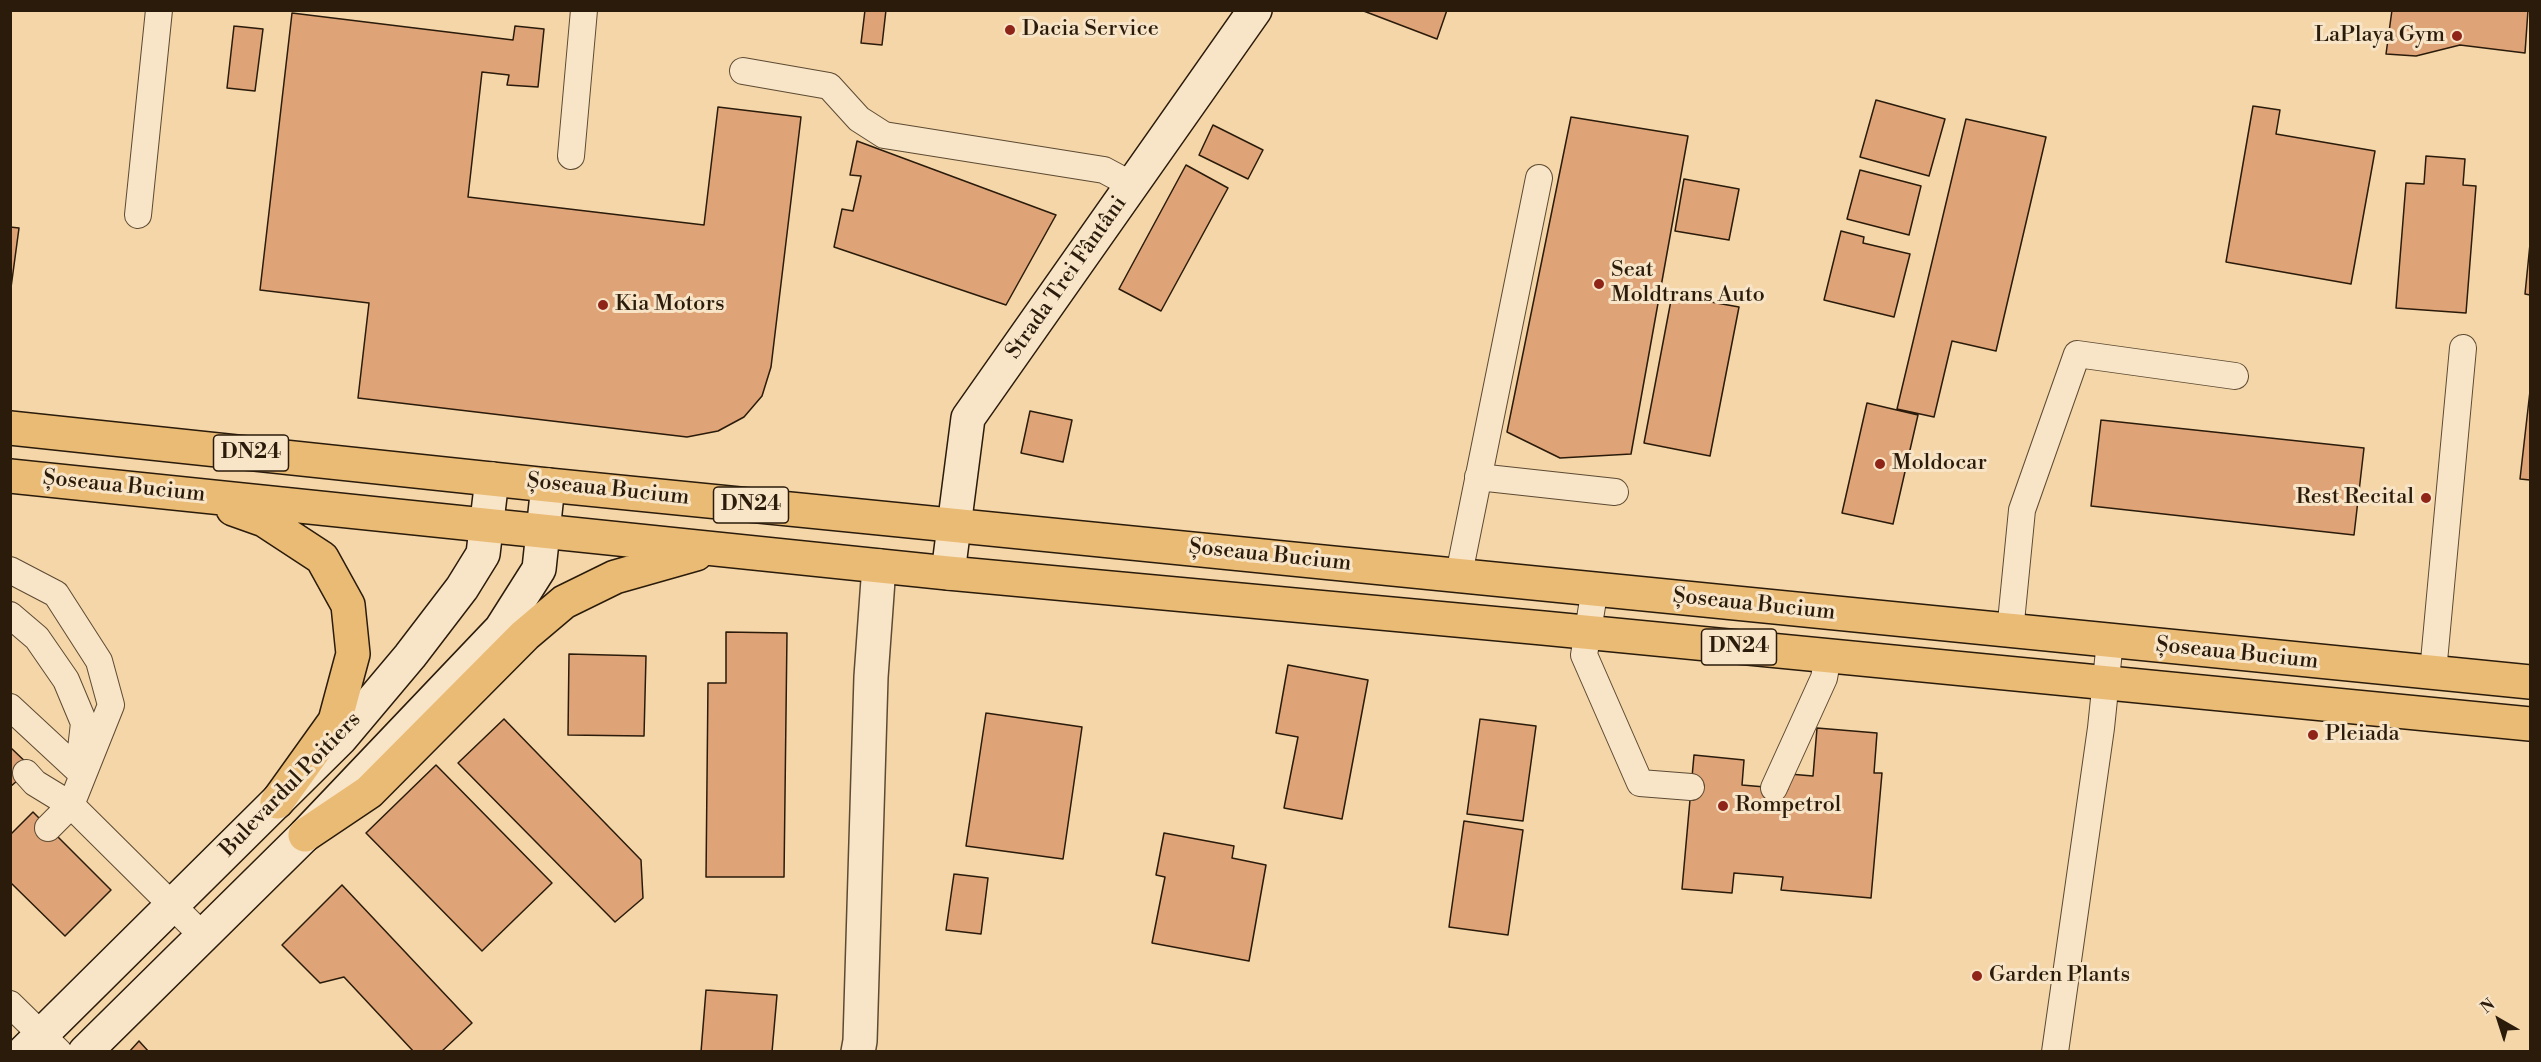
<!DOCTYPE html>
<html>
<head>
<meta charset="utf-8">
<style>
	body { margin:0 }
	#map { position:relative; width:2541px; height:1062px; overflow:hidden; background:#f4d6a9; font-family:"Libre Bodoni",serif }
	canvas { display:block }
	.frame { position:absolute; inset:0; border:12px solid #2a1b0b; pointer-events:none }
	.north { position:absolute; left:2469px; top:990px; width:60px; height:60px; -webkit-text-stroke:4px #f8e4c7; paint-order:stroke; rotate:321deg; font-size:16px; font-weight:700; line-height:24px; text-align:center; color:#2a1b0b }
	.north::after { content:''; display:block; margin:auto; width:21px; height:27px; background:#2a1b0b; clip-path:polygon(50% 0,100% 100%,50% 72%,0 100%) }
</style>
</head>
<body>
<div id="map">
<canvas width="2541" height="1062"></canvas>
<div class="frame"></div>
<div class="north">N</div>
</div>
<script>
const ctx = document.querySelector('canvas').getContext('2d');
ctx.lineJoin = 'round';
function fillPath(path, color) { ctx.fillStyle = color; ctx.fill(path, 'evenodd'); }
const shape = rows => new Path2D(rows.map(r => 'M' + r).join(''));
function strokePath(path, color, width, dash) { ctx.strokeStyle = color; ctx.lineWidth = width; ctx.lineCap = dash ? 'butt' : 'round'; ctx.setLineDash(dash || []); ctx.stroke(path); }
function label(font, color, halo, rows, align = 'center') {
  ctx.font = font + ' "Libre Bodoni",serif'; ctx.lineWidth = 6; ctx.setLineDash([]); ctx.textBaseline = 'middle'; ctx.strokeStyle = halo; ctx.fillStyle = color; for (const [text, x, y, turn = 0] of rows) {
    ctx.save(); ctx.translate(x, y); ctx.rotate((+turn || 0) * Math.PI / 180); ctx.textAlign = isNaN(turn) ? turn : align; if (halo) ctx.strokeText(text, 0, 0); ctx.fillText(text, 0, 0); ctx.restore();
  }
}
const building = shape([
	[865,10,886,10,882,45,861,43,865,10],
	[1361,10,1447,10,1437,39,1361,10],
	[2392,10,2528,10,2525,53,2460,45,2416,56,2386,54,2392,10],
	[292,13,513,40,515,26,544,29,538,87,507,85,509,75,482,72,468,197,704,225,718,107,801,117,771,367,762,396,744,417,718,431,687,437,358,398,369,303,260,290,292,13],
	[234,26,263,29,255,91,227,88,234,26],
	[1876,100,1945,119,1929,176,1860,157,1876,100],
	[2253,106,2280,110,2276,134,2375,151,2351,284,2226,262,2253,106],
	[1571,117,1688,136,1631,454,1560,458,1507,432,1571,117],
	[1966,119,2046,137,1996,351,1952,341,1934,417,1897,409,1966,119],
	[1213,125,1263,150,1248,179,1199,155,1213,125],
	[857,141,1056,215,1006,305,834,247,842,209,853,211,861,176,850,175,857,141],
	[2426,156,2465,159,2463,185,2476,186,2466,313,2396,308,2406,183,2424,184,2426,156],
	[1186,165,1228,188,1161,311,1119,289,1186,165],
	[1860,170,1921,186,1909,235,1847,219,1860,170],
	[1684,179,1739,189,1729,240,1675,231,1684,179],
	[10,227,19,228,10,295,10,227],
	[1841,231,1864,237,1863,243,1910,254,1894,317,1824,300,1841,231],
	[2530,244,2530,295,2525,294,2530,244],
	[1672,295,1739,307,1710,456,1644,443,1672,295],
	[2530,391,2530,480,2520,479,2530,391],
	[1867,403,1918,415,1893,524,1842,513,1867,403],
	[1030,411,1072,420,1063,462,1021,453,1030,411],
	[2101,420,2364,448,2354,535,2091,506,2101,420],
	[726,632,787,633,784,877,706,877,708,683,726,683,726,632],
	[569,654,646,656,644,736,568,735,569,654],
	[1288,665,1368,680,1342,819,1284,808,1298,737,1276,733,1288,665],
	[986,713,1082,727,1063,859,966,846,986,713],
	[504,719,641,860,643,898,615,922,458,763,504,719],
	[1480,719,1536,726,1523,821,1467,814,1480,719],
	[1817,728,1877,733,1874,773,1882,773,1871,898,1781,890,1783,877,1734,873,1732,893,1682,889,1694,755,1744,760,1742,785,1788,789,1789,774,1813,776,1817,728],
	[10,747,32,768,10,787,10,747],
	[436,765,552,883,482,951,366,833,436,765],
	[33,812,111,890,65,936,10,882,10,835,33,812],
	[1464,821,1523,830,1508,935,1449,927,1464,821],
	[1164,833,1234,846,1232,858,1266,865,1249,961,1152,943,1165,877,1156,875,1164,833],
	[954,874,988,878,981,934,946,930,954,874],
	[342,885,472,1023,441,1052,414,1052,344,977,320,983,282,945,342,885],
	[706,990,777,995,772,1052,701,1052,706,990],
	[139,1041,149,1052,129,1052,139,1041]
]);
fillPath(building, '#dea376');
strokePath(building, '#2a1b0b', 1.5);
const service = shape([
	[743,71,829,86,859,119,884,135,1104,170,1132,185],
	[571,156,584,10],
	[138,215,159,10],
	[1478,477,1615,492],
	[10,570,56,594,99,661,111,705,71,805,48,828],
	[1459,574,1539,178],
	[1595,588,1584,655,1640,783,1691,787],
	[10,615,37,638,66,680,84,723,80,758],
	[2010,632,2022,510,2077,354,2235,376],
	[2433,672,2463,348],
	[10,707,79,771],
	[26,773,35,783,71,805,202,935],
	[1774,788,1824,678,1828,656],
	[10,1004,59,1052],
	[2055,1052,2101,728,2110,641]
]);
const minor = shape([
	[858,1052,860,1041,871,677,879,566]
]);
const secondary = shape([
	[948,573,968,418,1255,10],
	[24,1052,341,738,410,656,462,588,483,554,492,479],
	[85,1052,305,835,501,629,539,569,548,485]
]);
const primary = shape([
	[10,428,548,485,2530,682],
	[10,476,948,573,1543,628,2530,724],
	[233,509,264,520,322,558,348,605,353,654,335,721,277,802],
	[305,835,369,792,525,635,564,602,615,577,696,554]
]);
strokePath(service, '#5c4a32', 28);
strokePath(minor, '#5c4a32', 36);
strokePath(secondary, '#2a1b0b', 36);
strokePath(primary, '#2a1b0b', 36);
strokePath(service, '#f8e4c7', 26);
strokePath(minor, '#f8e4c7', 33);
strokePath(secondary, '#f8e4c7', 33);
strokePath(primary, '#eabb74', 33);
for (const [x, y, r, color] of [
	[1010,30,6,"#8f2418"],
	[2457,36,6,"#8f2418"],
	[1599,284,6,"#8f2418"],
	[603,305,6,"#8f2418"],
	[1880,464,6,"#8f2418"],
	[2426,498,6,"#8f2418"],
	[2313,735,6,"#8f2418"],
	[1723,806,6,"#8f2418"],
	[1977,976,6,"#8f2418"]
]) { const dot = new Path2D(); dot.arc(x, y, r, 0, 2 * Math.PI); ctx.fillStyle = color; ctx.fill(dot); strokePath(dot, '#f8e4c7', 2); }
for (const [x, y, w] of [
	[251,453,75],
	[751,505,75],
	[1739,647,75]
]) { const box = new Path2D(); box.roundRect(x - w / 2, y - 18, w, 36, 4.5); ctx.fillStyle = '#f8e4c7'; ctx.fill(box); strokePath(box, '#2a1b0b', 1.5); }
label('bold 21px', '#2a1b0b', null, [
	["DN24",251,453],
	["DN24",751,505],
	["DN24",1739,647]
]);
label('22px', '#2a1b0b', '#f8e4c7', [
	["Dacia Service",1022,30],
	["LaPlaya Gym",2445,36,"right"],
	["Seat",1611,271],
	["Moldtrans Auto",1611,296],
	["Kia Motors",615,305],
	["Moldocar",1892,464],
	["Rest Recital",2414,498,"right"],
	["Pleiada",2325,735],
	["Rompetrol",1735,806],
	["Garden Plants",1989,976]
], 'left');
label('22px', '#2a1b0b', '#f8e4c7', [
	["Strada Trei Fântâni",1067,278,-55],
	["Șoseaua Bucium",124,487,6],
	["Șoseaua Bucium",608,490,6],
	["Șoseaua Bucium",1270,556,6],
	["Șoseaua Bucium",1754,605,6],
	["Șoseaua Bucium",2237,654,6],
	["Bulevardul Poitiers",291,785,-46]
]);
</script>
</body>
</html>
